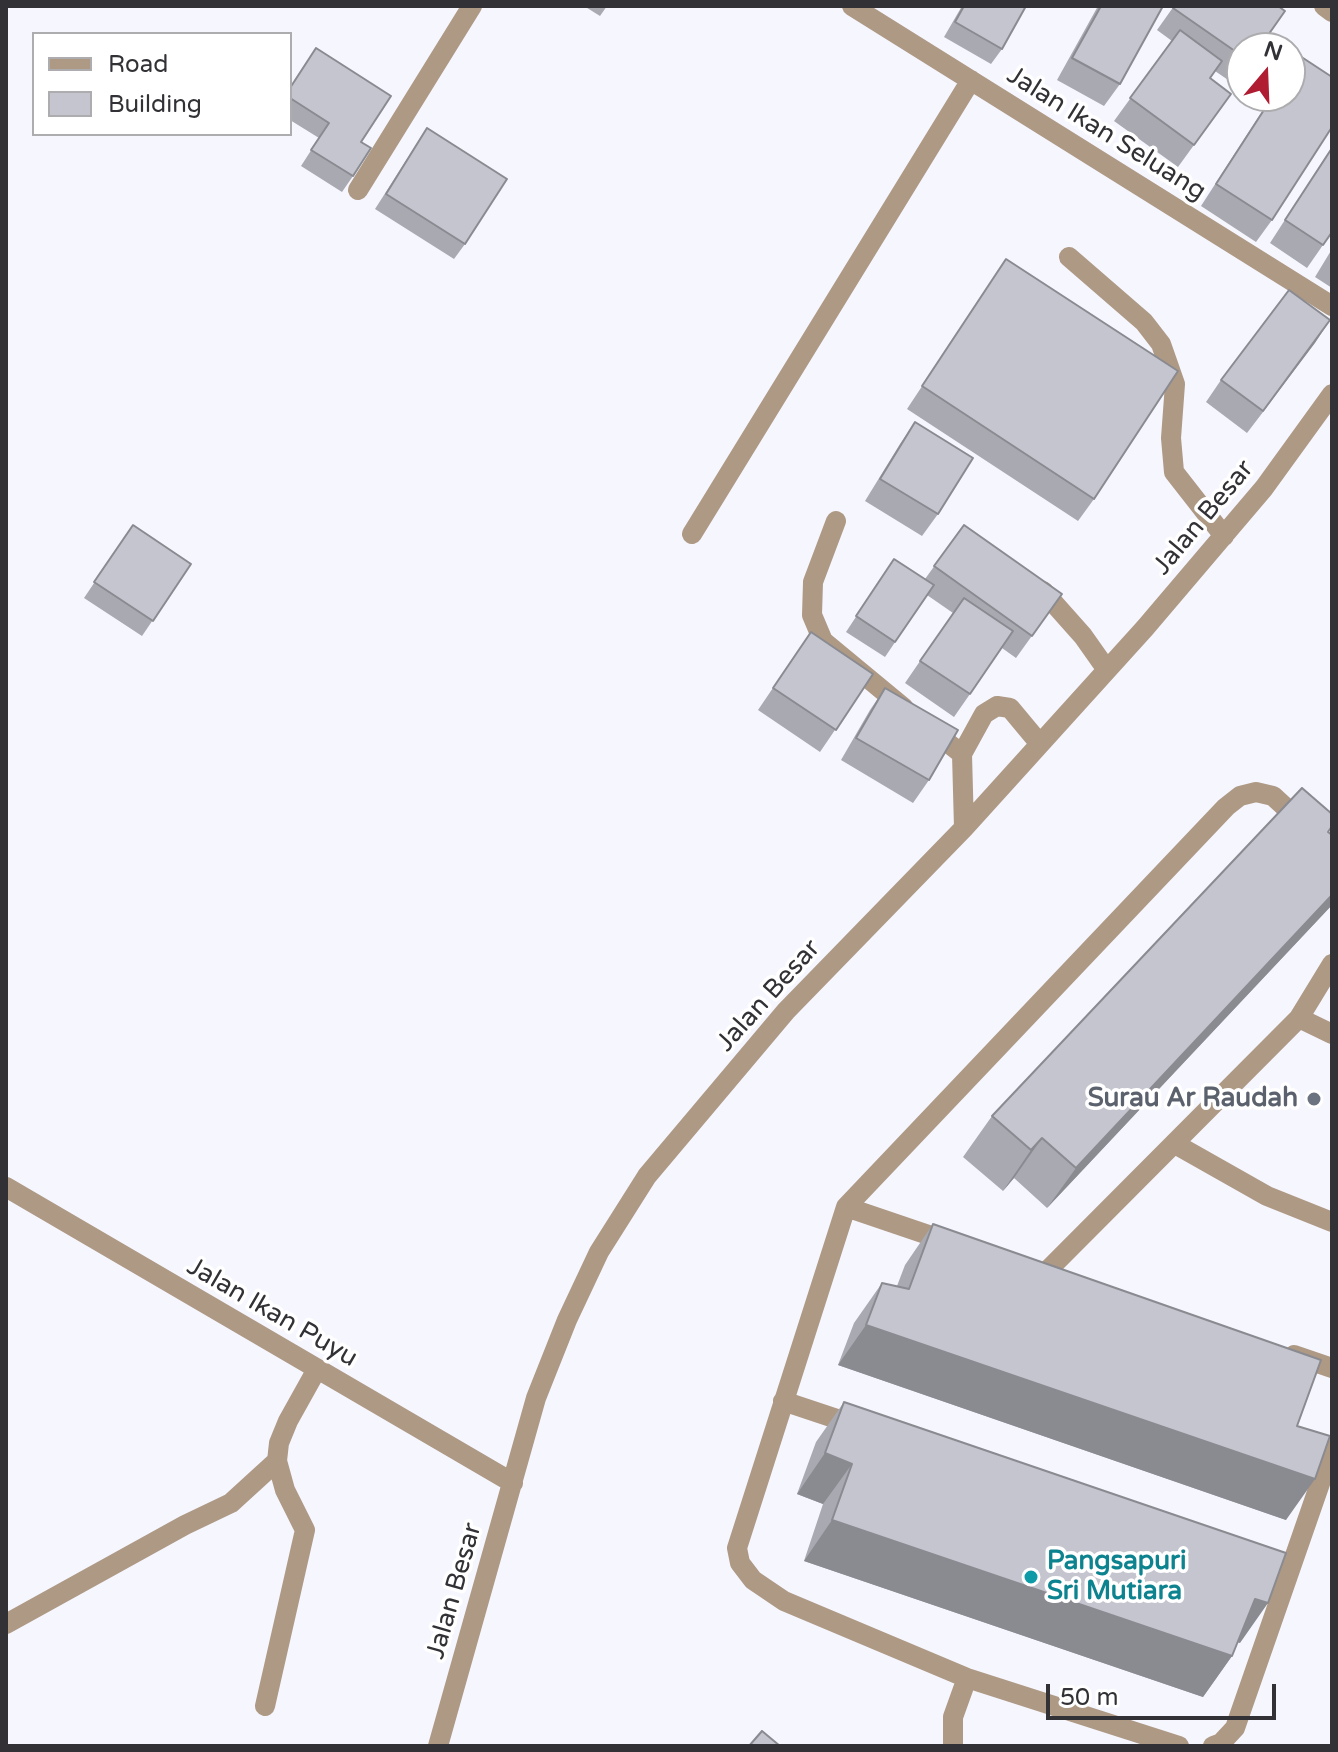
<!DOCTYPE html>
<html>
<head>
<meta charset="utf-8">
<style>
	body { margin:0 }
	#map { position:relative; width:1338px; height:1752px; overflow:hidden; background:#f6f6ff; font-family:"Varela Round",sans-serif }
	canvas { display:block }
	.frame { position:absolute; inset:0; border:8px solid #323236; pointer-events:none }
	.legend { position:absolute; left:32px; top:32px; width:260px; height:104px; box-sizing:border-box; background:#fff; border:2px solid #adadaf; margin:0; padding:10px 14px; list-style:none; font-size:24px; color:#323236 }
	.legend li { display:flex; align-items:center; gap:16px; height:40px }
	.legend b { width:40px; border:2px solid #adadaf }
	.north { position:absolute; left:1226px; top:32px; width:80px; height:80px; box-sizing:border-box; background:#fff; border:2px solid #adadaf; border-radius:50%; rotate:19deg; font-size:22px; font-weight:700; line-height:32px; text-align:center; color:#323236 }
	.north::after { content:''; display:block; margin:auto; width:28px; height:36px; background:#b01c32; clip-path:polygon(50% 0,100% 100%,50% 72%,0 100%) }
	.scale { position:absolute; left:1046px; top:1684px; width:230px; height:36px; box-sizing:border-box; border:4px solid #323236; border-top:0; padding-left:10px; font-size:24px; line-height:28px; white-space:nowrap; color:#323236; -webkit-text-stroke:6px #fff; paint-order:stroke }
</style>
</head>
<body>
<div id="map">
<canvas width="1338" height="1752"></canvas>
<div class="frame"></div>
<ul class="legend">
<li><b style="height:10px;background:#ae9984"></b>Road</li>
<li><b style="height:22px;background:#c5c5cf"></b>Building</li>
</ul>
<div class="north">N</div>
<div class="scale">50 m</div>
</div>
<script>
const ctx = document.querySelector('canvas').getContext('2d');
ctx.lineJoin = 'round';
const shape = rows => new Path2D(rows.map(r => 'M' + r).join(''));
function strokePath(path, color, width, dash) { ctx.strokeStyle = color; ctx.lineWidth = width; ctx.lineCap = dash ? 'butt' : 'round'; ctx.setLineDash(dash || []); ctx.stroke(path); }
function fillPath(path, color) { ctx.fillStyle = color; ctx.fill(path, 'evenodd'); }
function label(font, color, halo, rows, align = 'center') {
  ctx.font = font + ' "Varela Round",sans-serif'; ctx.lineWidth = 7; ctx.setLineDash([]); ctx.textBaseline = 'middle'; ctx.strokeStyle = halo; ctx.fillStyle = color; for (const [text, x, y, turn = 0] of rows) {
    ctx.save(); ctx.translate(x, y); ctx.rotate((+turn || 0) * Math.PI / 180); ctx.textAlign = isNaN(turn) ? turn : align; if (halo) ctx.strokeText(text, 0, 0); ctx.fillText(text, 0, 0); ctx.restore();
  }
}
strokePath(shape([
	[852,6,1332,306],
	[1324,6,1332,12],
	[358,190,472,6],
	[1069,257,1144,322,1161,344,1175,384,1171,438,1174,472,1224,536],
	[836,521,813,582,812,615,823,641,904,708],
	[692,534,971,80],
	[1043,591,1083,636,1107,670],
	[929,728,962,754,964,828],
	[962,754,984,714,997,706,1010,708,1040,744],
	[1299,1018,1332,1034],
	[1175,1144,1267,1196,1332,1222],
	[6,1187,513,1483],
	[846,1207,952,1243],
	[1044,1274,1299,1018,1332,964],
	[1294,1355,1332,1368],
	[783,1401,858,1426],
	[1255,1561,1289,1572],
	[6,1624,185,1525,231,1503,277,1461],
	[265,1706,305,1530,285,1490,277,1461,279,1443,288,1421,317,1369],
	[438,1746,536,1398,567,1320,599,1252,647,1176,786,1011,964,828,1145,628,1264,488,1332,394],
	[953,1746,953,1717,967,1678],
	[1179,1746,967,1678,784,1601,753,1580,740,1563,737,1548,846,1207,1226,807,1240,796,1256,792,1273,796,1332,850],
	[1213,1746,1221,1743,1235,1728,1332,1449]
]), '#ae9984', 20);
fillPath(shape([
	[584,6,607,6,600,16],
	[962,6,1026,6,1002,49,991,64,944,37],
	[1098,6,1163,6,1120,84,1104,106,1057,80],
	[1174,6,1242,48,1242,73,1234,84,1215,71,1210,79,1231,94,1178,167,1114,121,1172,41,1157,30],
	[316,48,361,142,353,176,342,192,301,166,319,138,290,120,290,87],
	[1272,96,1290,96,1272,220,1256,242,1201,206],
	[427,128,465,244,454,259,375,209],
	[1332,147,1332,232,1307,268,1270,243],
	[1332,249,1332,288,1315,277],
	[1006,259,1094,499,1078,521,907,409],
	[1330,320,1247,433,1206,402,1221,380],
	[915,422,938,514,922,536,865,501,900,444],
	[133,525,191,564,142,636,84,598],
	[964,525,1062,594,1016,658,1002,648,954,717,905,683,953,613,927,595,885,657,846,632,894,559,925,579],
	[811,632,873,674,820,752,758,710],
	[885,688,929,780,913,803,841,760,870,710],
	[1328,832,1332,835,1332,905,1047,1208,1014,1178,1003,1191,963,1157,992,1116],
	[933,1224,1297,1426,1286,1520,838,1365,854,1323,882,1283,897,1286,905,1265],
	[844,1402,1240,1643,1237,1642,1232,1656,1203,1697,804,1561,823,1504,797,1494,816,1442]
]), '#a9a9b2');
fillPath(shape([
	[1330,320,1315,343,1247,433,1263,411],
	[1332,895,1332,905,1047,1208,1076,1168],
	[1042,1138,1014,1178,1003,1191,1031,1150],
	[866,1325,1315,1479,1286,1520,838,1365],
	[825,1453,852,1464,823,1504,797,1494],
	[832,1520,1232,1656,1203,1697,804,1561],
	[1255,1599,1268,1603,1240,1643,1226,1639]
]), '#8a8a91');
const building = shape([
	[964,6,1026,6,1002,49,955,22,964,6],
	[1101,6,1163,6,1120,84,1072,58,1101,6],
	[1174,6,1278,6,1285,11,1259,48,1242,48,1242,56,1173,8,1174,6],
	[1180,30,1222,61,1210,78,1231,94,1194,145,1130,98,1180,30],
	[316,48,391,96,361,142,371,148,353,176,311,150,329,123,290,98,290,88,316,48],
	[1300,56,1332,77,1332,127,1272,220,1216,184,1273,96,1290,96,1290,71,1300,56],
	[427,128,507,179,465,244,386,194,427,128],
	[1332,148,1332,232,1323,245,1285,220,1332,148],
	[1006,259,1178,371,1094,499,922,386,1006,259],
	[1289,290,1330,320,1263,411,1221,380,1289,290],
	[915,422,973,458,938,514,880,479,915,422],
	[133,525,191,564,153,621,94,582,133,525],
	[964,525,1062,594,1032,636,934,566,964,525],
	[894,559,934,585,895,642,856,616,894,559],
	[964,598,1013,631,970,694,920,661,964,598],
	[811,632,873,674,836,730,773,688,811,632],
	[885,688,958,730,929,780,856,738,885,688],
	[1302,788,1332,814,1332,826,1328,832,1332,835,1332,895,1076,1168,1042,1138,1031,1150,992,1116,1302,788],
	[933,1224,1321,1360,1297,1426,1330,1436,1315,1479,866,1325,882,1283,909,1289,933,1224],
	[844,1402,1286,1553,1268,1603,1255,1599,1232,1656,832,1520,852,1464,825,1453,844,1402],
	[762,1731,780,1746,749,1746,762,1731]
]);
fillPath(building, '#c5c5cf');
strokePath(building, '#8a8a91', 2);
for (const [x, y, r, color] of [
	[1314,1099,8,"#6b7280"],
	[1031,1577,8,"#0f9aa8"]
]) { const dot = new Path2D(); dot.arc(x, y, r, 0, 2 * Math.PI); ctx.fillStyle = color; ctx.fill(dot); strokePath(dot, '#fff', 3); }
label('26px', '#323236', '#fff', [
	["Jalan Ikan Seluang",1106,134,32],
	["Jalan Besar",1204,518,-50],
	["Jalan Besar",769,996,-48],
	["Jalan Ikan Puyu",272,1313,30],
	["Jalan Besar",455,1591,-74]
]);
label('bold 26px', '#5b616d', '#fff', [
	["Surau Ar Raudah",1298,1099]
], 'right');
label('bold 26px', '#0d838f', '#fff', [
	["Pangsapuri",1047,1562],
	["Sri Mutiara",1047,1592]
], 'left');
</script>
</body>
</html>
